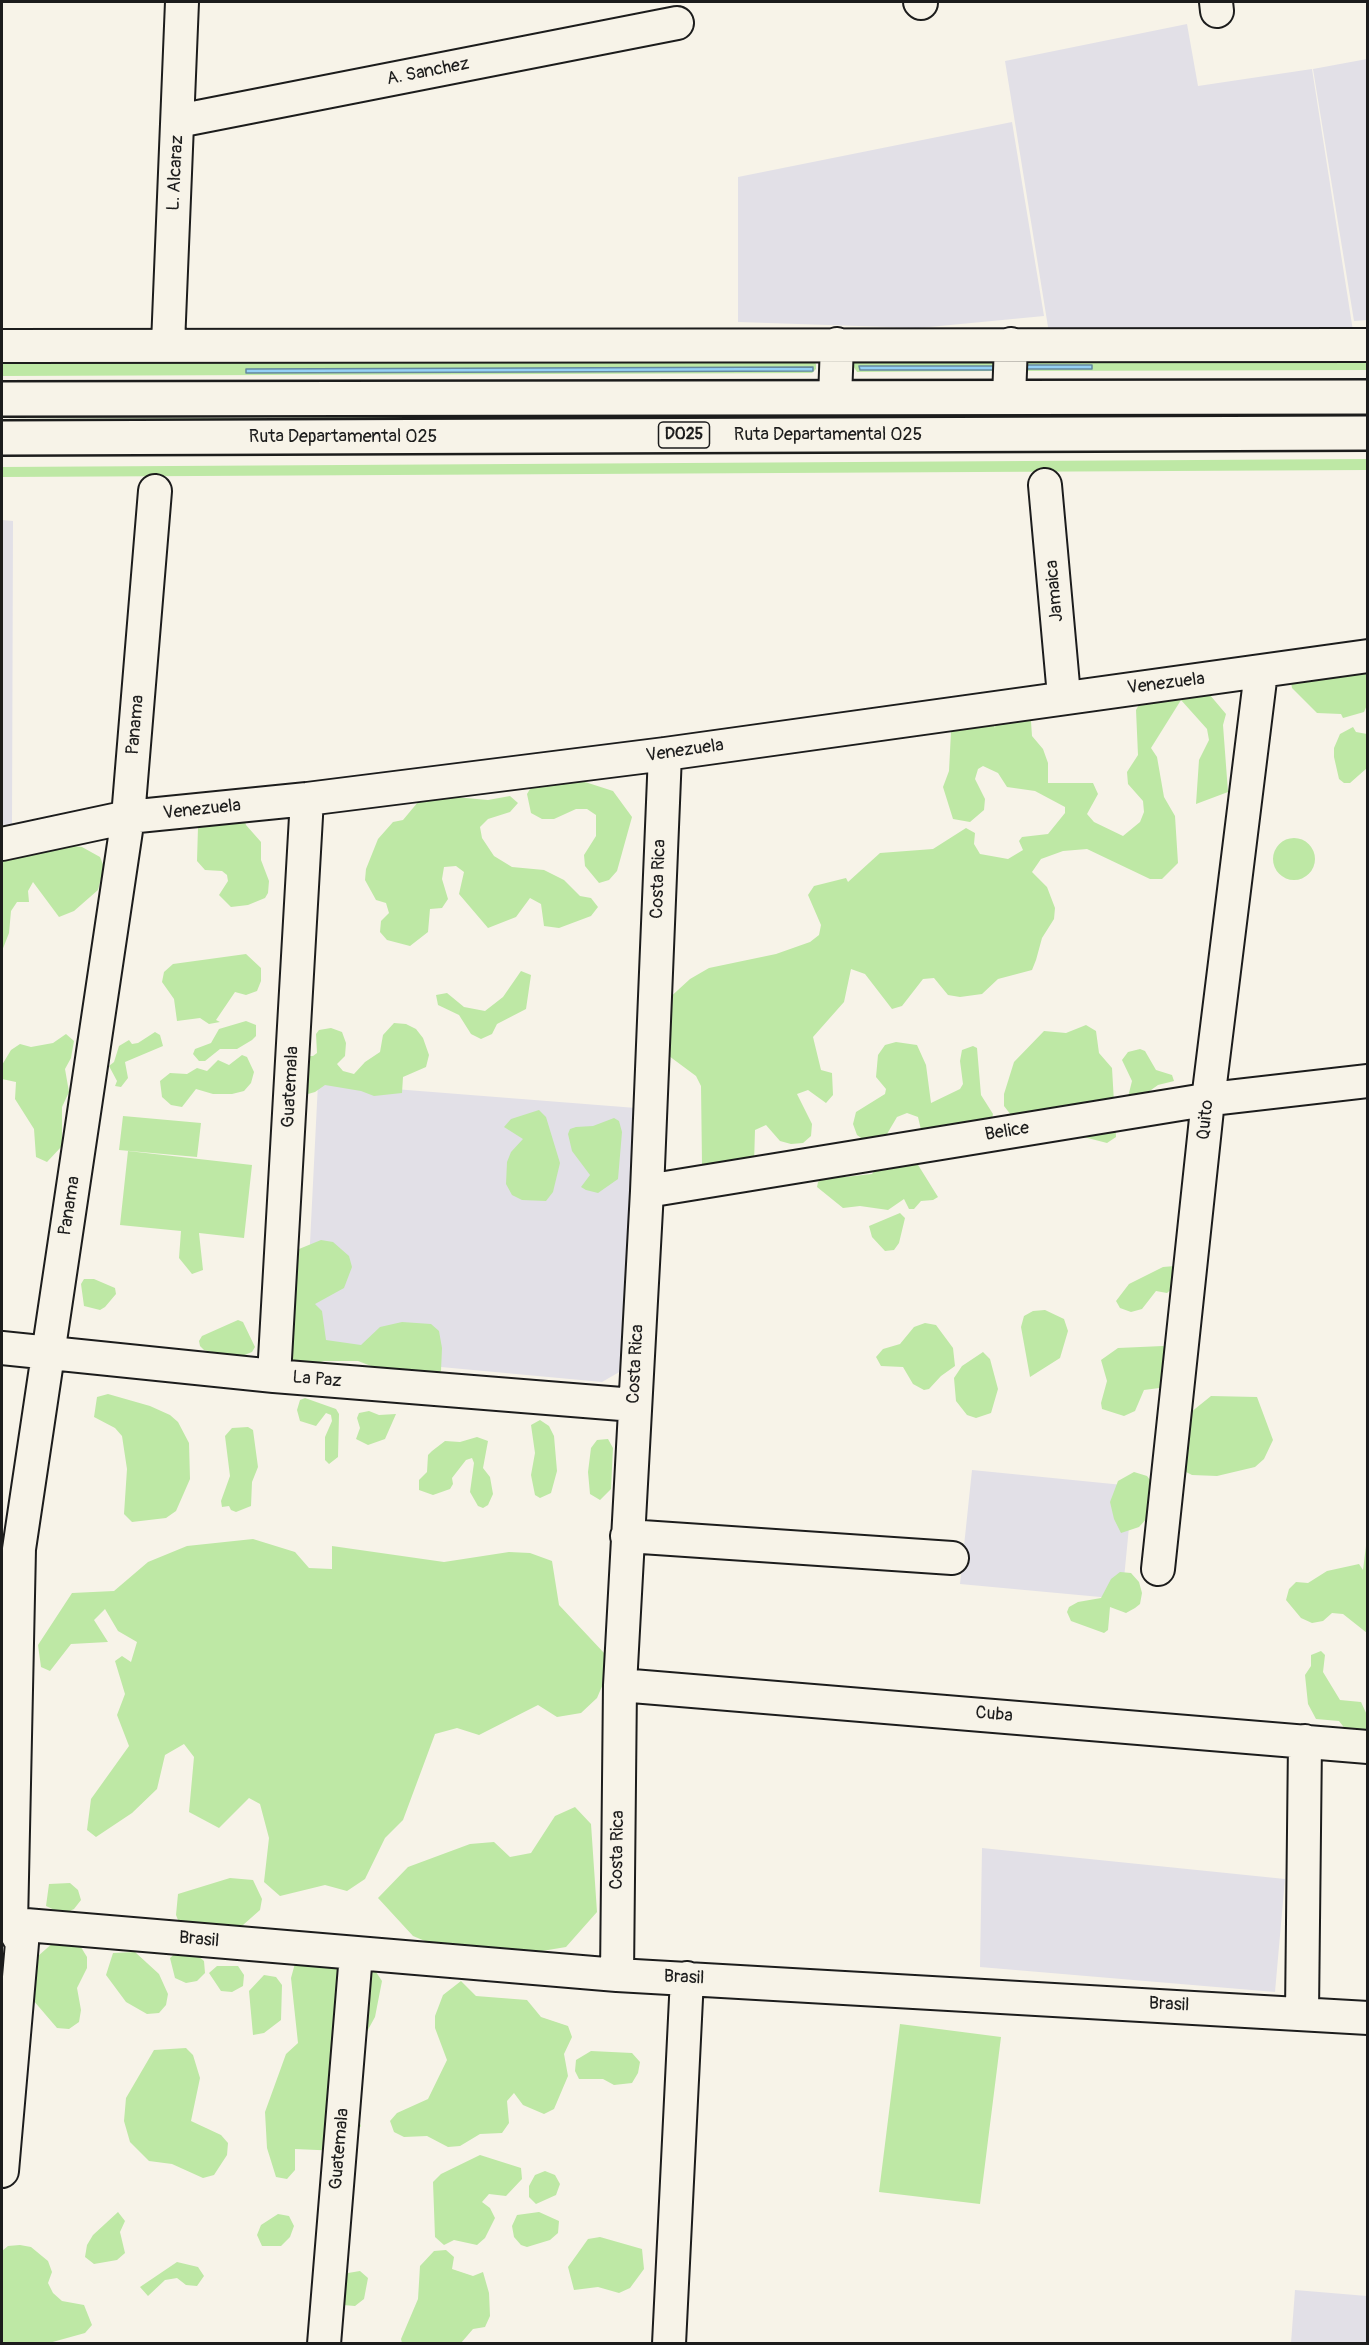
<!DOCTYPE html>
<html>
<head>
<meta charset="utf-8">
<style>
	body { margin:0 }
	#map { position:relative; width:1369px; height:2345px; overflow:hidden; background:#f7f3e8; font-family:Pangolin,sans-serif }
	canvas { display:block }
	.frame { position:absolute; inset:0; border:3px solid #1c1c1c; pointer-events:none }
</style>
</head>
<body>
<div id="map">
<canvas width="1369" height="2345"></canvas>
<div class="frame"></div>
</div>
<script>
const ctx = document.querySelector('canvas').getContext('2d');
ctx.lineJoin = 'round';
function fillPath(path, color) { ctx.fillStyle = color; ctx.fill(path, 'evenodd'); }
const shape = rows => new Path2D(rows.map(r => 'M' + r).join(''));
function strokePath(path, color, width, dash) { ctx.strokeStyle = color; ctx.lineWidth = width; ctx.lineCap = dash ? 'butt' : 'round'; ctx.setLineDash(dash || []); ctx.stroke(path); }
function label(font, color, halo, rows, align = 'center') {
  ctx.font = font + ' Pangolin,sans-serif'; ctx.lineWidth = 5; ctx.setLineDash([]); ctx.textBaseline = 'middle'; ctx.strokeStyle = halo; ctx.fillStyle = color; for (const [text, x, y, turn = 0] of rows) {
    ctx.save(); ctx.translate(x, y); ctx.rotate((+turn || 0) * Math.PI / 180); ctx.textAlign = isNaN(turn) ? turn : align; if (halo) ctx.strokeText(text, 0, 0); ctx.fillText(text, 0, 0); ctx.restore();
  }
}
fillPath(shape([
	[1187,24,1198,86,1312,69,1353,331,1049,333,1005,61],
	[1367,59,1367,320,1354,321,1313,69],
	[1012,122,1044,316,919,328,738,322,738,177],
	[2,520,13,521,12,824,2,826],
	[318,1083,636,1108,628,1367,602,1382,312,1355,305,1343],
	[972,1470,1133,1486,1122,1599,960,1584],
	[982,1848,1285,1879,1275,1992,980,1967],
	[1295,2290,1367,2296,1367,2343,1291,2343]
]), '#e2e0e7');
fillPath(shape([
	[1367,358,1368,370,1024,371,1022,360],
	[812,360,816,364,816,369,812,373,2,376,2,361],
	[856,360,997,361,995,371,857,372,852,364],
	[1368,413,1367,416,2,422,2,419],
	[1368,459,1367,470,2,477,2,467],
	[1365,670,1367,675,1367,705,1364,712,1343,718,1341,714,1317,713,1292,688,1290,677],
	[1204,688,1226,714,1223,725,1228,792,1196,804,1199,760,1209,740,1207,729,1181,700,1151,748,1157,757,1164,797,1175,816,1178,863,1162,879,1150,879,1087,849,1063,851,1041,859,1032,872,1047,887,1055,908,1054,919,1042,938,1036,960,1032,970,998,979,982,994,960,997,948,995,934,978,923,979,902,1006,892,1009,865,974,851,969,844,1002,813,1037,821,1070,832,1073,833,1095,826,1103,808,1090,797,1094,812,1124,811,1136,803,1143,791,1144,780,1141,766,1125,755,1130,754,1164,734,1175,702,1164,701,1086,696,1076,669,1056,664,1023,666,1001,690,979,709,968,776,954,810,942,819,935,821,925,808,895,814,886,846,878,848,882,880,853,933,849,966,828,975,833,974,844,980,854,1008,859,1023,850,1019,841,1022,837,1048,834,1065,813,1065,807,1035,791,1007,787,998,773,983,766,978,769,975,779,985,799,984,810,970,822,953,819,943,787,949,771,952,712,987,709,995,728,998,702,1030,707,1032,736,1043,749,1048,763,1048,783,1093,783,1098,794,1087,814,1094,822,1123,836,1140,822,1144,812,1143,801,1128,784,1127,772,1138,755,1136,710,1141,701],
	[1353,727,1356,732,1367,734,1367,768,1350,783,1344,783,1339,779,1334,757,1334,748,1340,734],
	[562,770,582,781,613,791,632,817,617,871,609,880,599,883,585,866,584,855,596,836,596,815,587,809,576,809,554,819,542,819,531,813,527,794,533,784],
	[445,793,455,797,488,800,510,796,518,803,510,812,488,819,480,827,482,838,494,856,512,867,544,870,564,880,580,896,591,898,598,907,591,916,559,928,544,926,541,904,530,898,516,917,488,928,459,894,464,872,456,866,444,867,442,879,448,899,442,908,430,909,428,932,410,946,387,940,380,932,381,921,389,913,386,903,376,900,365,880,366,869,378,839,393,822,403,820,423,796],
	[243,815,246,825,261,842,261,860,269,881,268,893,265,898,248,905,231,907,219,895,228,881,227,875,222,871,205,870,197,861,198,827,206,820],
	'1273 859a21 21 0 1 1 42 0a21 21 0 1 1-42 0Z',
	[54,844,82,847,100,857,104,867,98,890,74,911,59,917,33,882,28,891,29,902,17,902,11,911,9,933,2,951,2,854,28,855],
	[246,954,261,968,261,981,257,991,246,995,235,992,216,1020,220,1022,209,1024,200,1018,177,1021,174,999,162,982,164,972,173,964],
	[521,971,531,975,526,1009,497,1024,492,1034,481,1039,471,1034,459,1015,438,1005,436,995,447,993,464,1007,485,1011,503,997],
	[246,1021,256,1025,256,1036,252,1040,237,1049,220,1049,205,1061,199,1061,193,1054,195,1049,211,1043,219,1029],
	[394,1023,406,1024,416,1029,423,1038,429,1055,426,1067,403,1077,402,1093,374,1096,361,1091,325,1085,315,1092,308,1094,302,1092,302,1056,313,1056,317,1053,316,1034,319,1030,331,1028,342,1032,346,1043,345,1056,337,1064,343,1071,354,1074,365,1062,380,1052,383,1035],
	[1086,1025,1096,1031,1099,1053,1112,1068,1116,1137,1107,1143,1072,1134,1010,1137,1011,1115,1004,1106,1004,1094,1014,1062,1044,1031,1066,1033],
	[155,1032,160,1035,163,1046,125,1062,128,1078,121,1087,115,1086,117,1081,109,1066,114,1062,119,1046,129,1040,132,1044,138,1043],
	[66,1034,74,1041,71,1058,65,1069,69,1092,62,1107,62,1146,47,1162,36,1157,34,1129,15,1099,16,1082,2,1079,2,1065,11,1050,20,1044,31,1047,53,1043],
	[896,1042,917,1045,926,1065,931,1103,960,1089,963,1084,960,1061,962,1050,973,1046,977,1048,981,1095,993,1114,988,1137,981,1144,962,1157,962,1152,922,1134,918,1117,907,1113,897,1117,887,1134,878,1142,867,1142,857,1135,853,1124,856,1112,885,1094,886,1089,876,1077,878,1055,885,1045],
	[1140,1049,1145,1051,1156,1070,1172,1075,1174,1081,1158,1085,1144,1095,1128,1097,1132,1081,1122,1060,1128,1052],
	[242,1055,247,1057,254,1072,251,1083,244,1091,232,1094,213,1094,196,1089,182,1107,171,1105,162,1097,160,1081,170,1073,187,1074,197,1068,207,1071,218,1060,229,1065],
	[539,1110,546,1117,560,1163,553,1192,546,1201,522,1200,512,1195,506,1184,507,1162,511,1152,523,1139,504,1127,511,1119],
	[123,1116,201,1123,197,1157,119,1150],
	[614,1118,619,1121,622,1132,618,1179,598,1193,586,1190,581,1187,590,1175,572,1151,568,1134,570,1129,576,1127,593,1126],
	[128,1151,252,1165,244,1238,199,1233,203,1270,192,1274,179,1258,181,1231,120,1225],
	[915,1160,938,1197,933,1200,921,1201,914,1209,909,1209,904,1199,888,1210,860,1206,843,1208,817,1187,818,1182,827,1176,845,1177,872,1174,882,1161],
	[900,1213,905,1218,899,1243,894,1250,885,1251,872,1237,869,1226],
	[321,1240,333,1242,349,1256,352,1267,344,1288,315,1304,322,1311,326,1340,361,1345,380,1327,402,1322,431,1324,439,1331,442,1348,441,1371,431,1378,403,1370,379,1369,358,1361,324,1361,302,1367,269,1355,292,1256,299,1249],
	[1175,1266,1181,1281,1167,1293,1156,1291,1142,1309,1131,1312,1120,1308,1116,1301,1129,1284,1163,1267],
	[84,1279,94,1279,115,1288,116,1294,105,1307,100,1310,84,1306,81,1284],
	[1045,1310,1064,1319,1068,1331,1060,1358,1030,1377,1021,1327,1024,1316,1033,1311],
	[238,1320,243,1322,255,1347,252,1352,237,1358,204,1350,200,1346,199,1341,202,1336],
	[925,1323,936,1325,953,1348,955,1366,941,1376,929,1389,924,1390,913,1384,903,1367,881,1366,876,1357,883,1349,900,1344,914,1327],
	[1163,1346,1174,1350,1167,1387,1144,1390,1135,1411,1124,1416,1102,1409,1101,1403,1107,1381,1101,1360,1118,1348],
	[983,1352,990,1359,998,1389,991,1413,976,1418,967,1415,956,1401,954,1378,962,1366],
	[108,1394,150,1406,170,1415,178,1422,189,1443,190,1479,176,1511,166,1518,132,1522,124,1514,127,1469,122,1436,115,1428,94,1417,97,1397],
	[1211,1396,1257,1397,1273,1440,1264,1459,1255,1467,1217,1476,1192,1475,1184,1471,1179,1461,1185,1417],
	[305,1398,336,1409,339,1414,338,1457,329,1464,325,1460,325,1437,332,1421,331,1415,326,1413,316,1426,300,1421,297,1410,300,1400],
	[369,1411,379,1415,396,1414,385,1439,368,1445,356,1439,360,1428,357,1418,359,1413],
	[540,1420,549,1426,554,1436,557,1471,551,1493,540,1498,535,1495,531,1475,535,1453,531,1425],
	[248,1427,253,1430,258,1467,252,1482,251,1506,236,1512,231,1510,229,1506,222,1507,221,1501,230,1476,225,1436,232,1428],
	[477,1437,488,1441,483,1468,490,1477,493,1494,488,1505,483,1508,478,1506,470,1492,474,1463,472,1458,466,1460,452,1478,453,1484,450,1489,433,1495,419,1490,419,1480,427,1472,428,1455,432,1451,445,1441,460,1442],
	[608,1439,613,1448,611,1489,600,1500,590,1494,588,1472,591,1448,597,1440],
	[1134,1472,1147,1476,1150,1480,1150,1515,1139,1527,1121,1533,1114,1519,1110,1502,1118,1481],
	[1367,1538,1367,1633,1343,1614,1332,1613,1323,1621,1312,1623,1301,1618,1286,1600,1289,1589,1296,1582,1308,1583,1327,1571,1359,1564,1363,1570],
	[253,1539,295,1552,309,1568,332,1569,332,1546,444,1562,509,1552,530,1553,552,1561,559,1605,605,1654,606,1677,597,1698,581,1713,557,1717,538,1705,479,1735,457,1728,435,1734,403,1820,385,1838,365,1879,347,1891,325,1885,280,1896,264,1882,269,1838,260,1804,249,1798,219,1828,189,1812,194,1757,184,1744,165,1755,157,1789,132,1813,96,1837,87,1830,91,1799,129,1746,117,1715,125,1694,115,1661,122,1656,131,1662,137,1642,118,1631,105,1609,94,1620,108,1642,71,1644,50,1671,41,1667,38,1645,72,1593,114,1591,148,1562,187,1546],
	[1120,1572,1131,1573,1139,1582,1142,1593,1140,1604,1135,1608,1126,1613,1110,1607,1108,1630,1104,1633,1071,1621,1067,1612,1069,1607,1078,1602,1101,1598,1111,1579],
	[1321,1651,1325,1655,1323,1672,1340,1700,1361,1702,1367,1715,1367,1733,1346,1730,1339,1721,1316,1719,1308,1704,1305,1675,1311,1666,1311,1655],
	[575,1807,591,1824,597,1912,566,1947,476,1962,413,1936,378,1898,408,1867,470,1844,494,1842,510,1857,531,1853,555,1816],
	[230,1878,253,1880,262,1899,260,1910,243,1925,211,1933,180,1925,176,1915,178,1894],
	[70,1883,78,1890,81,1900,74,1909,63,1914,46,1906,49,1884],
	[336,1935,366,1957,382,1981,375,2017,358,2048,352,2105,361,2126,340,2151,295,2149,295,2170,287,2179,276,2177,267,2148,265,2112,286,2054,298,2043,291,1978,297,1956,313,1941],
	[76,1939,87,1957,87,1968,77,1988,81,2010,79,2022,69,2029,57,2028,33,2000,38,1956,54,1942],
	[189,1948,204,1961,205,1973,197,1981,186,1983,175,1978,170,1958,178,1951],
	[135,1952,159,1974,168,1994,166,2005,159,2013,147,2014,126,2002,106,1975,113,1953],
	[217,1966,238,1966,244,1975,243,1986,232,1992,221,1991,209,1973],
	[264,1975,276,1977,282,1985,281,2020,264,2033,253,2035,249,1991],
	[461,1981,476,1996,527,2000,541,2017,568,2026,572,2037,564,2054,568,2076,554,2109,544,2114,523,2105,514,2093,507,2101,509,2123,502,2133,480,2134,460,2146,448,2147,427,2136,404,2137,394,2132,390,2121,397,2113,428,2099,447,2060,435,2028,435,2016,443,1995],
	[900,2024,1001,2037,980,2204,879,2192],
	[186,2048,193,2055,200,2078,191,2121,221,2135,228,2143,227,2155,214,2175,203,2178,172,2164,149,2161,130,2142,124,2121,126,2098,154,2050],
	[591,2051,632,2053,640,2062,638,2073,632,2083,614,2085,603,2079,579,2079,575,2071,576,2060],
	[480,2155,521,2168,522,2179,506,2196,489,2194,482,2202,490,2208,495,2218,485,2238,477,2245,454,2240,444,2245,435,2237,433,2182,441,2174],
	[545,2171,555,2175,560,2184,556,2195,536,2204,529,2197,529,2186,535,2175],
	[118,2212,125,2221,120,2232,125,2253,117,2260,94,2264,85,2257,87,2245,93,2235],
	[539,2212,559,2221,558,2233,550,2240,527,2247,521,2245,514,2237,512,2226,517,2215],
	[278,2214,289,2216,294,2226,290,2237,281,2246,262,2246,257,2235,261,2225],
	[600,2237,642,2249,644,2269,630,2288,619,2293,598,2287,574,2290,568,2267,588,2239],
	[20,2245,31,2247,48,2261,52,2272,48,2283,53,2293,62,2301,84,2305,92,2325,85,2333,49,2343,2,2343,2,2251,8,2246],
	[446,2250,454,2257,452,2269,473,2276,483,2272,489,2293,490,2316,485,2327,473,2329,461,2343,402,2343,401,2339,418,2299,420,2266,434,2251],
	[177,2262,198,2267,204,2276,197,2286,186,2285,177,2278,165,2280,148,2296,140,2287],
	[360,2271,368,2278,364,2299,355,2306,343,2305,340,2279,348,2273]
]), '#bee8a5');
const water = shape([
	[1024,365,1092,365,1092,369,1024,369,1024,365],
	[859,366,994,366,995,370,860,370,859,366],
	[813,367,813,371,246,373,246,369,813,367]
]);
fillPath(water, '#95d1f5');
strokePath(water, '#65899e', 1.5);
const minor = shape([
	[920,2,921,3],
	[1216,2,1217,11],
	[178,121,677,23],
	[168,344,182,2],
	[2,346,1368,345],
	[835,398,837,344],
	[1009,398,1011,344],
	[1045,485,1064,696],
	[2,844,128,817,307,799,665,754,1368,656],
	[647,1191,1211,1099,1368,1081],
	[2,1348,274,1376,634,1405],
	[274,1376,307,799],
	[627,1536,952,1558],
	[1158,1569,1208,1100,1261,672],
	[620,1685,1368,1747],
	[2,1923,617,1975,1368,2018],
	[617,1975,620,1685,647,1191,665,754],
	[1302,2012,1305,1741],
	[2,2171,22,1943,11,1924,19,1549,128,817,155,491],
	[324,2344,356,1954],
	[669,2344,687,1978]
]);
const highway = shape([
	[2,399,1368,397],
	[2,438,1368,433]
]);
strokePath(minor, '#1c1c1c', 36);
strokePath(highway, '#1c1c1c', 38);
strokePath(minor, '#f7f3e8', 32);
strokePath(highway, '#f7f3e8', 33);
for (const [x, y, w] of [
	[684,435,51]
]) { const box = new Path2D(); box.roundRect(x - w / 2, y - 13, w, 26, 4.5); ctx.fillStyle = '#f7f3e8'; ctx.fill(box); strokePath(box, '#1c1c1c', 1.5); }
label('bold 16px', '#1c1c1c', null, [
	["D025",684,435]
]);
label('18px', '#1c1c1c', '#f7f3e8', [
	["A. Sanchez",428,72,-11],
	["L. Alcaraz",176,173,-87],
	["Ruta Departamental 025",828,435],
	["Ruta Departamental 025",343,437],
	["Jamaica",1055,591,-95],
	["Venezuela",1166,684,-7],
	["Panama",136,725,-85],
	["Venezuela",685,751,-8],
	["Venezuela",202,810,-6],
	["Costa Rica",659,879,-88],
	["Guatemala",291,1087,-87],
	["Quito",1206,1120,-84],
	["Belice",1007,1132,-9],
	["Panama",70,1206,-81],
	["Costa Rica",636,1364,-87],
	["La Paz",317,1380,5],
	["Cuba",994,1715,5],
	["Costa Rica",618,1850,-89],
	["Brasil",199,1940,5],
	["Brasil",684,1978,3],
	["Brasil",1169,2005,3],
	["Guatemala",340,2149,-85]
]);
</script>
</body>
</html>
